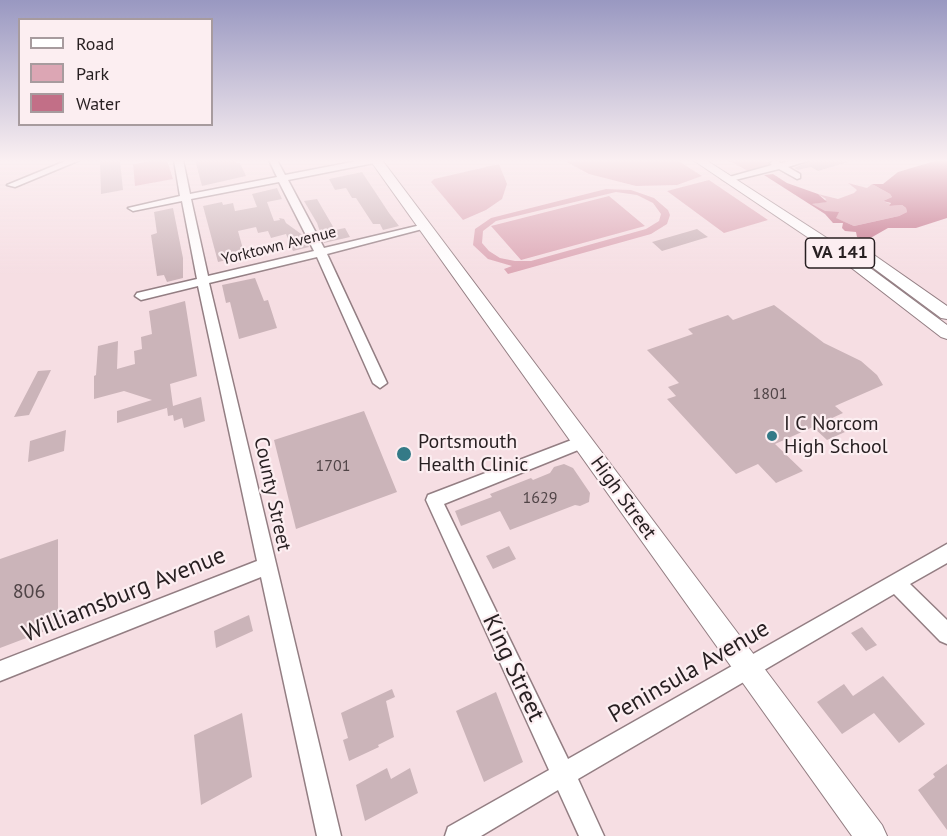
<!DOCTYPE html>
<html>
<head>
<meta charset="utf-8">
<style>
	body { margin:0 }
	#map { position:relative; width:947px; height:836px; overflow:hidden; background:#f6dee3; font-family:"PT Sans",sans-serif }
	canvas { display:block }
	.legend { position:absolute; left:18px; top:18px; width:195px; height:108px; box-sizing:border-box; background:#fceef1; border:2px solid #a79b9e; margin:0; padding:8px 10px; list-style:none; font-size:18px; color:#271f21 }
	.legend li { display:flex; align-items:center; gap:12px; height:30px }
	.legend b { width:30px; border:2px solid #a79b9e }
</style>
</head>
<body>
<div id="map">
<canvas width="947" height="836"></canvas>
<ul class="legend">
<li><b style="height:8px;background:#fff"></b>Road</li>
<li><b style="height:16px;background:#dca6b4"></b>Park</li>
<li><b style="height:16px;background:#c26f87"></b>Water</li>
</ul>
</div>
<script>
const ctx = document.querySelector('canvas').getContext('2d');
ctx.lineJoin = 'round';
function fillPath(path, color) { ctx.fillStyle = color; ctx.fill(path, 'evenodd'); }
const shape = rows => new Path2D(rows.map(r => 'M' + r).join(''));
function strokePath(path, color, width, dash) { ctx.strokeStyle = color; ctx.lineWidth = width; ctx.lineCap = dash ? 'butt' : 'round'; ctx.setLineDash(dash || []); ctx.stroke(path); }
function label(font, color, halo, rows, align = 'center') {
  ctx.font = font + ' "PT Sans",sans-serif'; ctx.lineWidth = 4.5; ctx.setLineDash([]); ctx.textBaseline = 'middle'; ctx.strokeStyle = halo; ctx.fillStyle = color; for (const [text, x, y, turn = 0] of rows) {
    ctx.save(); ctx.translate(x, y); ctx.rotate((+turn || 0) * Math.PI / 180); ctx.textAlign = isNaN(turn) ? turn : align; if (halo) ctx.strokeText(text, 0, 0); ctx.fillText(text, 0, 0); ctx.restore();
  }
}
fillPath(shape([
	[157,160,167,160,173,179,135,186,133,164],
	[563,160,677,160,702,176,677,185,636,186,589,174],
	[727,160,766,160,773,166,748,171],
	[499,164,507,184,502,199,486,210,463,220,431,182,434,179],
	[709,180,737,199,768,220,724,233,667,191],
	[848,183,867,188,872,184,890,194,892,197,883,201,891,204,889,206,902,205,906,208,907,212,899,216,854,226,835,218,811,204,824,202,826,199,818,194,838,199,854,193,857,190],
	[606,189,631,190,654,198,668,210,670,215,667,224,651,234,508,274,504,269,512,266,488,259,473,245,475,229,491,218],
	[616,192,637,195,653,203,661,214,659,221,646,229,531,261,515,261,500,258,489,251,482,243,483,231,496,221],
	[609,196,645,226,521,260,491,226]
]), '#dca6b4');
fillPath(shape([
	[938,160,947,160,947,218,916,228,888,228,867,240,857,237,856,232,845,231,842,228,843,223,833,223,825,214,764,175,773,174,787,183,818,194,827,202,812,204,825,211,839,212,836,218,854,226,899,216,907,212,906,208,902,205,889,206,891,203,883,201,892,197,890,194,872,184,883,184,898,172]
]), '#c26f87');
fillPath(shape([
	[100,160,120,160,123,190,101,194],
	[195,160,236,160,236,163,240,163,246,176,202,186],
	[812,160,848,160,848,162,818,171,811,167,798,170,794,168],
	[362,172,389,213,399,226,383,230,380,224,373,224,356,198,352,198,346,188,335,190,329,179],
	[277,188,282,199,267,202,274,221,280,220,279,218,284,219,286,223,304,236,309,247,293,251,286,234,271,238,268,231,258,233,256,227,238,231,243,249,238,250,240,257,218,262,203,206,222,202,223,205,233,203,235,211,257,207,252,194],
	[317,199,335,230,345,228,350,237,324,243,317,223,304,201],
	[173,208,183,258,183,278,167,282,164,275,157,276,151,235,157,233,154,212],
	[697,229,708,237,662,251,652,242],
	[255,278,264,301,268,300,277,328,239,339,230,302,226,303,222,285],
	[185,301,197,376,170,384,173,406,201,397,205,421,184,428,182,418,174,421,173,415,168,416,167,408,170,407,117,423,117,411,152,400,124,391,94,399,94,376,96,375,98,346,118,341,117,369,135,364,134,351,142,349,141,337,152,334,149,311],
	[774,305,824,343,861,361,877,375,883,385,835,406,843,413,830,419,845,432,827,440,813,427,775,444,803,471,776,483,758,464,736,474,667,399,676,396,668,387,679,383,647,350,693,334,688,329,728,315,733,320],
	[51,370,29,415,14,417,38,371],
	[364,411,397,492,296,529,274,440],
	[66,430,64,451,28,462,30,441],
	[564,464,573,468,590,493,589,502,580,506,575,505,510,530,500,511,461,526,455,511,492,497,490,494,531,478,533,480,550,473,554,467],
	[58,539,58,626,0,648,0,559],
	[509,546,516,559,493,569,486,556],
	[249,615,253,631,216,648,214,631],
	[862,627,877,645,866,651,851,633],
	[883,676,925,724,899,743,874,713,842,734,817,702,844,684,853,696],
	[392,689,395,697,386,701,394,737,378,745,379,747,349,761,343,740,348,738,341,713],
	[496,692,523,762,484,782,456,711],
	[242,713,252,777,201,805,194,735],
	[947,764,947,830,918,790,935,777,933,774],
	[387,768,391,779,410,768,418,793,365,821,356,785]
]), '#cbb4b9');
const minor = shape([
	[68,160,80,160,15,187,7,185,68,160],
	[174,160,183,160,190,194,277,177,269,160,277,160,285,175,362,160,378,160,374,163,288,180,324,248,425,224,430,227,327,254,387,383,380,388,373,383,317,257,209,283,341,836,317,836,261,577,0,681,0,661,257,561,198,286,141,300,135,296,137,293,197,279,182,201,133,211,128,208,180,196,174,160],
	[279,182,314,251,208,276,191,199,279,182],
	[775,160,781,163,795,160,810,160,788,167,800,174,800,178,797,179,779,169,727,182,722,179,772,165,770,163,775,160],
	[582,436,588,438,590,442,588,446,444,504,568,759,947,544,947,563,910,584,947,620,947,644,940,641,894,594,578,779,604,836,579,836,558,790,481,836,445,836,448,827,549,770,426,500,428,495,582,436]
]);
const major = shape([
	[370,160,382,160,882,825,887,836,852,836,370,160],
	[693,160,706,160,850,253,947,325,947,339,941,337,840,259,693,160],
	[869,254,874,255,947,306,947,319,941,318,864,261,862,258,869,254]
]);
strokePath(minor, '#937e83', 3);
strokePath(major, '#937e83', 2);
fillPath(minor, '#fff');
fillPath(major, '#fff');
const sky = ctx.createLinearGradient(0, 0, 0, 277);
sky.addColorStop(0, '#9998c1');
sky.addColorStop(0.58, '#fbf0f2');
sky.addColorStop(1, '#fbf0f200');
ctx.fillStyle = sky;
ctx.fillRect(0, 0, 947, 277);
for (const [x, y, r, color] of [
	[772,436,6,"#347a87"],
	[404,454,8,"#347a87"]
]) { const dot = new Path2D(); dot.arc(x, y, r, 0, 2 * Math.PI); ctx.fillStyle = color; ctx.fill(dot); strokePath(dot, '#fceef1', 2); }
label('16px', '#271f21', '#fceef1', [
	["Yorktown Avenue",279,246,-14]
]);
label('16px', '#504447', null, [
	["1801",770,394],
	["1701",333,466],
	["1629",540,498]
]);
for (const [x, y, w] of [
	[840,253,69]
]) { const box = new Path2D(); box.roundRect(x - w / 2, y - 15, w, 30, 4.5); ctx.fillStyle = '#fceef1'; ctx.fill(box); strokePath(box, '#271f21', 1.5); }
label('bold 18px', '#271f21', null, [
	["VA 141",840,253]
]);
label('20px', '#271f21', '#fceef1', [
	["I C Norcom",784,424],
	["High School",784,447],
	["Portsmouth",418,442],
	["Health Clinic",418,465]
], 'left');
label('20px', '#271f21', '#fceef1', [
	["County Street",272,494,78],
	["High Street",623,498,54]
]);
label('20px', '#504447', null, [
	["806",29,592]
]);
label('24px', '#271f21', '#fceef1', [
	["Williamsburg Avenue",124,595,-22],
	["King Street",513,668,65],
	["Peninsula Avenue",689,672,-30]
]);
</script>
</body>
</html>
